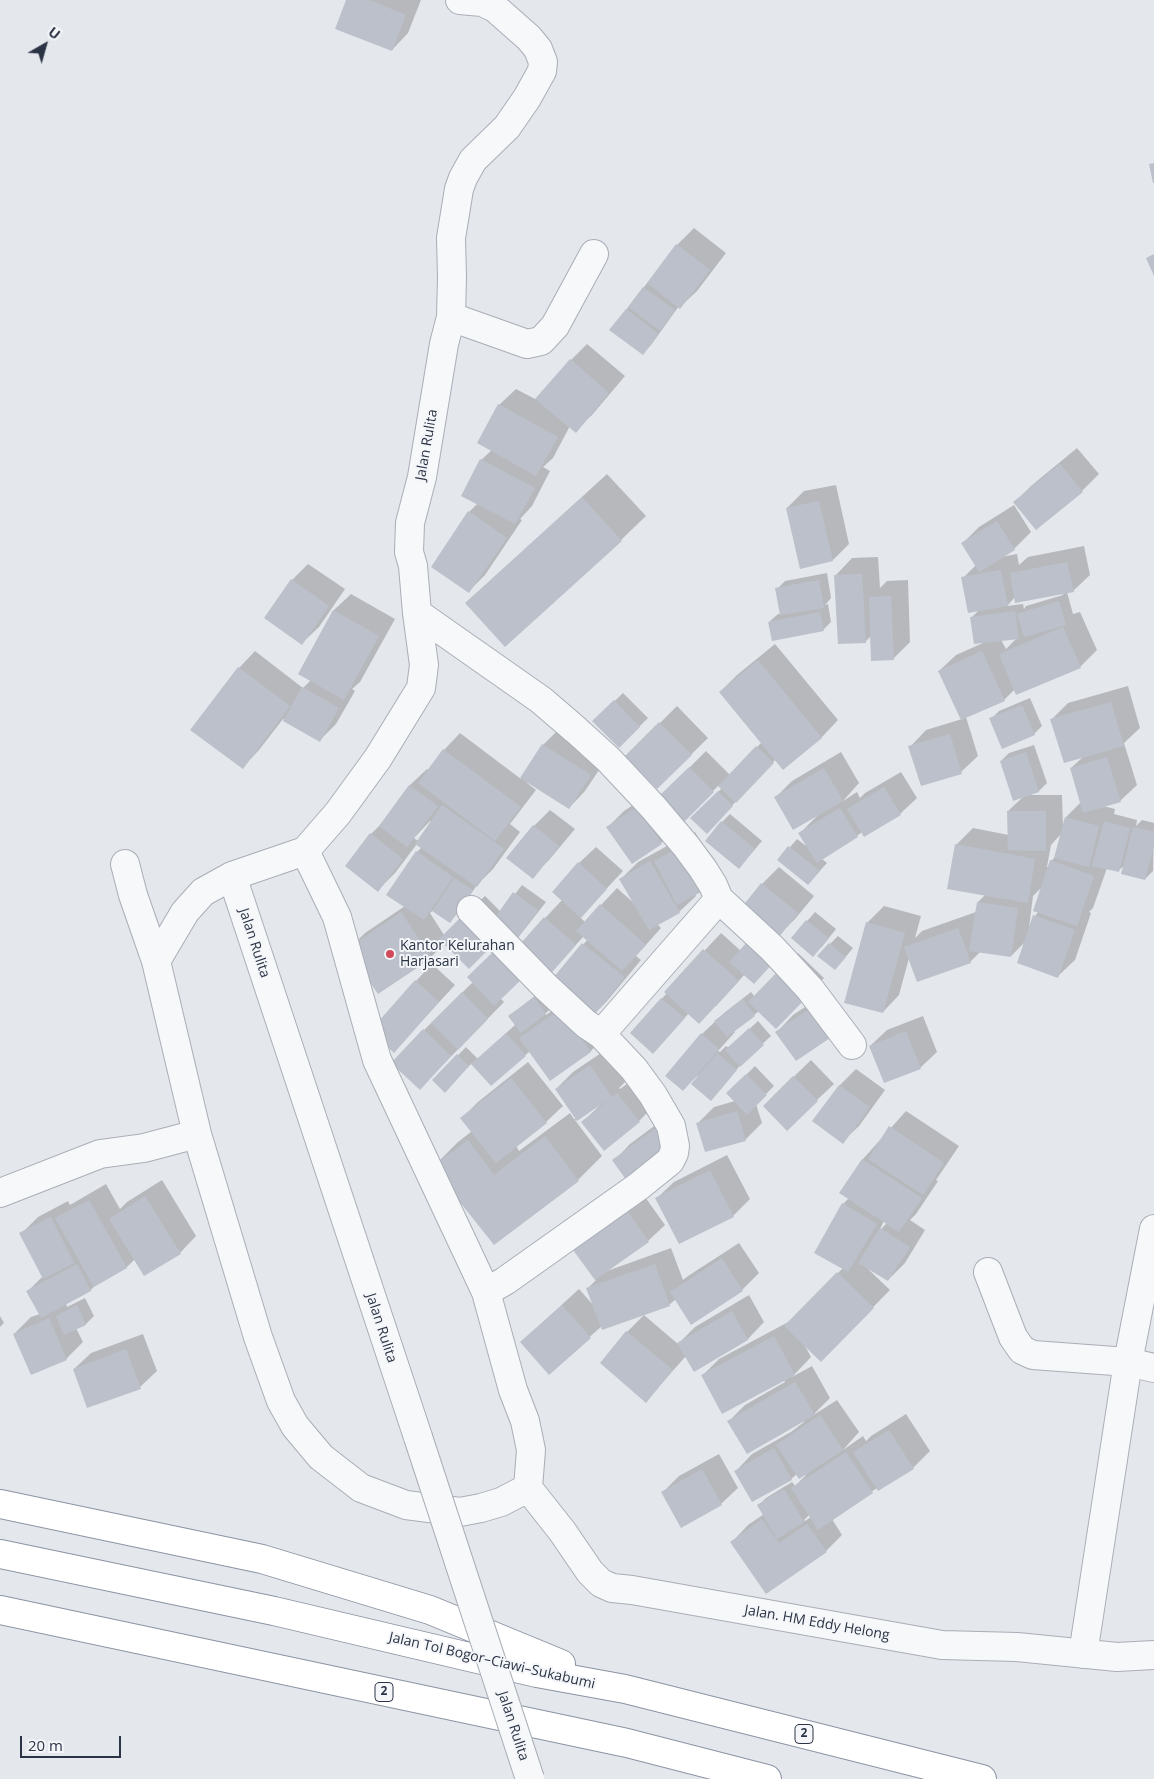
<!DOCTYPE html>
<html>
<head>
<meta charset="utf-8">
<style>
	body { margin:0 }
	#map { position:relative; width:1154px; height:1779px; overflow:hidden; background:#e4e7ec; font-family:"Open Sans",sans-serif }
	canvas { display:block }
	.north { position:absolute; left:20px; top:20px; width:50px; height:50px; -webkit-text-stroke:4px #f4f6f9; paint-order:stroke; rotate:38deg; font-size:14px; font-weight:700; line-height:20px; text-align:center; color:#2b3445 }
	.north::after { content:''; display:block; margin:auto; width:18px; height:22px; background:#2b3445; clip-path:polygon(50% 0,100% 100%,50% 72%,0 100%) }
	.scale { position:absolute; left:20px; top:1736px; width:101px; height:22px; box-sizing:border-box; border:2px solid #2b3445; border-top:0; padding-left:6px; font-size:15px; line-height:18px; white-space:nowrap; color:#2b3445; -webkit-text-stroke:4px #f4f6f9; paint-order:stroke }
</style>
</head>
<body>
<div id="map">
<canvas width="1154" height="1779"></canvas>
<div class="north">U</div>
<div class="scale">20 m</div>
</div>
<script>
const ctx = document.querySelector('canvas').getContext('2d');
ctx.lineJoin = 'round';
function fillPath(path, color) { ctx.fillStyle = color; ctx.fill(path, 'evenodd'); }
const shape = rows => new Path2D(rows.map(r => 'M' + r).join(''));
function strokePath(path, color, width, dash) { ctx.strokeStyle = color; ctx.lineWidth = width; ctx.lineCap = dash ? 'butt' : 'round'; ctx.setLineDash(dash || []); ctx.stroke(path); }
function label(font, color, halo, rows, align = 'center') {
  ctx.font = font + ' "Open Sans",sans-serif'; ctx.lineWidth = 4; ctx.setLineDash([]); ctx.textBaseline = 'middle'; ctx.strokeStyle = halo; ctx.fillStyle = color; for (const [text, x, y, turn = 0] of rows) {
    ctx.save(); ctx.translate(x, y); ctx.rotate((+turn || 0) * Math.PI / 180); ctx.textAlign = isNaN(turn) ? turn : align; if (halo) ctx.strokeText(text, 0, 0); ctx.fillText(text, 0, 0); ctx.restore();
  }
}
fillPath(shape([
	[348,0,421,0,408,33,392,50],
	[694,228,726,253,697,291,680,307,679,306,651,345,643,353,626,310,677,245],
	[587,344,625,376,592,415,575,431,570,426,553,458,543,467,550,471,532,506,520,519,522,520,485,575,469,591,469,512,478,503,481,460,492,450,499,405,516,389,537,400,571,360],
	[1077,448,1099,474,1082,491,1015,502,1031,486],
	[607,474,646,516,621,540,467,603,492,579],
	[836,485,849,544,833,560,787,508,804,491],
	[1014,505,1031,532,1014,549,1001,557,1017,554,1019,565,1028,557,1084,546,1090,575,1073,591,1067,592,1073,614,1080,612,1097,650,1080,667,1015,689,1004,700,966,717,978,756,961,772,910,747,926,730,962,719,939,671,956,655,983,643,972,617,979,610,963,578,976,565,963,543,979,527],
	[1063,593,1063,595,1026,606,1024,609,1023,604,1007,606,1015,597],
	[1017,638,1006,649,1001,640],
	[878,557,880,588,887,581,908,580,910,642,894,658,872,635,865,642,836,575,852,558],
	[308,564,345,589,319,627,302,643,292,580],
	[827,573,831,598,825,605,828,604,831,622,823,630,769,622,778,614,781,614,777,589,785,581],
	[351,594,395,619,360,682,352,689,355,691,336,724,320,740,283,719,259,750,243,767,239,668,255,651,303,688,311,680,299,673,334,610],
	[775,644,838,720,822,737,783,768,776,759,707,832,692,818,722,788,719,785,661,843,632,862,608,827,624,811,654,791,659,798,706,751,730,775,762,742,720,692,737,675],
	[1128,686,1140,728,1124,743,1137,785,1120,801,1103,806,1115,809,1114,814,1137,820,1136,826,1142,820,1154,823,1153,871,1145,879,1125,865,1118,871,1107,868,1093,908,1089,912,1091,913,1075,960,1058,976,1026,941,1011,956,981,951,970,962,909,958,899,995,883,1012,867,923,884,906,921,916,915,938,922,931,976,912,978,902,986,894,956,845,973,828,1009,835,1008,811,1024,796,1001,761,1009,753,1034,745,1047,783,1039,791,1030,795,1062,795,1063,826,1066,817,1081,802,1071,768,1084,756,1052,719,1068,703],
	[1061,834,1056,856,1051,861,1049,867,1047,867,1051,845],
	[1042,887,1039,911,1035,916,1029,928,1033,896],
	[623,693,648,718,619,747,594,721],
	[1030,698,1042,726,1034,734,991,719,999,711],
	[677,706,708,738,657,788,627,756],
	[560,728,607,758,585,791,569,808,527,781,526,782,536,790,510,824,520,832,493,869,477,885,458,913,450,921,433,910,430,913,444,935,485,896,501,912,522,885,546,902,517,939,521,944,562,900,579,863,596,847,623,871,580,917,585,922,617,888,635,904,621,879,638,862,667,846,668,848,695,832,717,874,701,891,695,894,696,896,679,912,657,924,661,928,636,956,641,960,607,1001,593,1015,607,1034,591,1051,550,1079,530,1051,491,1085,472,1063,445,1091,434,1080,466,1047,478,1059,516,1024,510,1016,542,990,554,1005,545,1014,546,1015,569,999,550,984,588,939,584,936,546,977,533,966,500,998,504,1002,436,1072,424,1030,473,982,508,938,445,943,431,957,378,992,349,949,365,933,405,906,417,852,422,847,417,844,395,873,378,890,371,834,383,822,410,785,427,769,429,770,444,750,460,733,521,779,543,745],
	[430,821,432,822,418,841,414,838],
	[841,752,859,783,843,801,857,792,860,798,865,793,901,772,917,798,900,814,862,832,857,836,821,858,827,863,808,884,779,860,797,839,809,848,800,833,819,814,775,798,792,781],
	[550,810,575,829,549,860,532,877,534,826],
	[730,814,762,841,739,868,722,822],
	[779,867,814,896,795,919,779,935,744,906,762,884],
	[815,912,836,929,821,948,792,938],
	[721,933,741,951,745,974,716,1006,689,1013,653,1052,631,1033,667,993,666,992],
	[838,936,853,948,843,960,830,944],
	[798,953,824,978,776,1027,759,1011,734,1031,735,1032,718,1051,720,1052,726,1046,729,1048,758,1021,771,1036,742,1063,719,1091,698,1075,683,1090,702,1034,724,1013,751,992,755,997],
	[432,964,455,985,394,1051,416,981],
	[829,991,849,1018,777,1032,793,1015],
	[923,1016,937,1052,920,1068,870,1046,887,1030],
	[607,1049,628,1079,619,1088,620,1089,635,1078,656,1104,639,1121,604,1149,583,1122,601,1104,600,1103,575,1120,602,1156,578,1180,494,1243,433,1167,458,1142,472,1131,462,1118,478,1102,528,1062,563,1106,546,1122,516,1146,519,1151,570,1113,574,1119,576,1118,556,1089,573,1072],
	[811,1060,834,1084,817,1100,781,1089],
	[755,1066,774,1086,756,1104,762,1123,745,1140,698,1123,714,1107,735,1101,728,1093],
	[856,1069,885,1090,859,1126,842,1142,814,1121,840,1085],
	[906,1111,959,1146,936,1180,938,1181,916,1214,910,1220,925,1230,905,1263,888,1280,868,1269,890,1290,821,1360,804,1344,811,1357,792,1377,812,1366,830,1398,815,1413,815,1414,837,1400,859,1432,843,1450,863,1436,866,1441,871,1436,906,1414,930,1451,913,1468,877,1488,832,1519,842,1535,826,1551,732,1542,748,1525,764,1514,758,1506,766,1498,792,1482,795,1486,806,1475,797,1474,791,1479,736,1471,752,1454,791,1432,804,1422,803,1421,729,1421,745,1405,785,1382,784,1380,702,1376,719,1359,792,1320,843,1268,843,1204,849,1198,863,1159],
	[884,1221,887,1223,880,1230,880,1229],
	[809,1515,811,1517,805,1521,804,1520],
	[673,1112,687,1131,670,1147,614,1161,630,1144],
	[727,1155,750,1199,733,1216,680,1243,657,1198,674,1182],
	[162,1180,196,1236,180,1253,135,1259,127,1267,96,1284,91,1290,66,1303,67,1307,85,1298,94,1316,86,1324,76,1328,83,1342,66,1359,14,1334,31,1317,40,1314,28,1291,43,1276,21,1234,38,1217,68,1201,70,1205,106,1184,120,1209,127,1202],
	[645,1197,665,1225,648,1241,607,1271,671,1248,683,1280,688,1276,739,1243,759,1273,742,1290,691,1323,676,1299,669,1305,602,1326,549,1373,521,1342,579,1289,594,1306,588,1288,596,1280,575,1250,592,1234],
	[749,1295,764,1322,748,1339,695,1370,686,1356,646,1401,601,1363,627,1332,644,1315,678,1344,695,1327],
	[0,1316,4,1323,0,1327],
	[143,1334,157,1371,140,1387,74,1369,91,1353],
	[719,1454,738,1488,721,1504,662,1493,679,1476]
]), '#0003');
fillPath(shape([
	[346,0,369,0,406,15,392,51,335,29],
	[1154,163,1154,183,1153,183,1149,164],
	[676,244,710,270,680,309,647,283],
	[1154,254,1154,276,1146,258],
	[643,287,675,310,660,331,628,307],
	[626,309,659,334,643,355,609,330],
	[570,359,609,393,576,433,535,399],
	[498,404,558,437,536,476,477,443],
	[480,459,535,488,515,524,461,496],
	[1060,464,1083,492,1036,530,1013,502],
	[582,497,622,541,505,647,465,603],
	[819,501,833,561,800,569,786,508],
	[468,511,507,538,469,593,431,567],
	[997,521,1015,550,979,572,961,543],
	[1067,562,1074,592,1015,603,1010,573],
	[1001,570,1008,606,968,613,961,577],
	[862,574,866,643,838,644,834,575],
	[291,579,329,606,302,645,264,618],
	[819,580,824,608,780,615,775,588],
	[891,596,894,660,871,661,869,597],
	[1059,601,1066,625,1024,637,1017,614],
	[333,610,379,636,344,700,298,674],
	[1015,611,1019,639,974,644,970,617],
	[820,612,824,631,772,641,768,622],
	[1063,627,1081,668,1016,695,999,654],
	[982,651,1005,701,961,720,938,671],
	[758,660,822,738,783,770,719,692],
	[238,667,290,706,243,769,190,730],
	[302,687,339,708,320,742,283,721],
	[614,700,640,727,619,748,592,721],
	[1111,702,1124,746,1064,763,1050,719],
	[1022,705,1035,735,1002,749,989,718],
	[659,722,692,755,657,789,625,756],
	[950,734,962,774,921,786,908,746],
	[542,744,591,775,569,809,520,778],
	[756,746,774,763,736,803,718,786],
	[443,749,521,807,495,841,418,783],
	[1026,752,1039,792,1013,801,1000,761],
	[1107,757,1121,802,1083,813,1070,768],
	[689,767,714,792,680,826,655,800],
	[824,768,843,801,793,830,774,797],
	[409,785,438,806,407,847,379,826],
	[884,787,901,815,864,837,847,809],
	[718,791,733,806,707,834,690,818],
	[442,805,504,849,477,887,415,844],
	[637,807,662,844,632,864,606,827],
	[840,808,858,837,817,863,798,833],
	[1007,811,1046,811,1046,851,1008,850],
	[1065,817,1099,826,1089,867,1054,858],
	[721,821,755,849,739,869,705,841],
	[1104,821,1130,828,1119,872,1092,866],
	[533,825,559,846,533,879,506,858],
	[1133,827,1154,832,1154,846,1145,880,1121,874],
	[370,833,403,859,378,892,345,866],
	[955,844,1035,859,1028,903,947,889],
	[788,846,820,871,808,885,777,860],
	[678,848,701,892,677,905,654,861],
	[416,851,453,877,424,920,386,895],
	[1050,860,1094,876,1077,926,1033,911],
	[650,861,680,913,649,930,619,879],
	[578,862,607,889,581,918,552,892],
	[454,878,473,890,450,923,432,911],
	[761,883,798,913,779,937,742,907],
	[513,892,538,910,514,943,489,926],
	[977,902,1018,908,1011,957,969,951],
	[600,904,646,945,622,971,576,931],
	[467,911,497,941,469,969,439,939],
	[401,912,432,958,378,994,347,949],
	[1033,915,1075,930,1058,978,1017,963],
	[544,917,576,945,546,979,514,951],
	[806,920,829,938,813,957,791,938],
	[866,922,905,933,883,1013,844,1003],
	[958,928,971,963,917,982,904,947],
	[749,940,774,962,754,984,729,962],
	[582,943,625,977,591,1019,548,984],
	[829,943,846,957,835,970,817,956],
	[703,949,739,981,699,1024,664,992],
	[495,950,522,979,494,1006,467,977],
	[781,968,809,995,776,1029,748,1002],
	[415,980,439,1002,394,1053,370,1031],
	[462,992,488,1019,458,1050,431,1023],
	[534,997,546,1014,521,1033,508,1016],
	[661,998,685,1018,653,1054,630,1033],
	[743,999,755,1016,727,1037,714,1021],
	[812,1007,833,1036,796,1061,775,1032],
	[560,1009,591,1052,550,1081,519,1038],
	[749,1028,764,1045,740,1067,725,1050],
	[423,1029,451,1056,420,1090,391,1063],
	[906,1031,921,1069,884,1083,869,1046],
	[506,1033,526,1056,491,1086,471,1064],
	[701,1033,719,1049,683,1091,665,1076],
	[717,1053,737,1070,711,1101,691,1084],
	[457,1054,469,1066,445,1093,432,1080],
	[590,1065,612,1097,577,1121,555,1089],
	[746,1074,767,1095,747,1115,726,1093],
	[793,1076,818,1101,787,1131,763,1106],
	[511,1078,547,1123,496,1163,460,1118],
	[839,1085,870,1107,843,1144,812,1121],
	[617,1093,640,1122,604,1151,581,1122],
	[737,1111,746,1141,705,1152,696,1123],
	[889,1126,944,1163,923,1195,868,1159],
	[656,1128,671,1148,627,1181,612,1160],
	[545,1136,579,1181,494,1245,432,1167,468,1140,494,1175],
	[862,1159,922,1198,899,1232,839,1193],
	[710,1170,734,1217,679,1244,655,1198],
	[145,1196,181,1254,144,1276,109,1219],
	[89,1200,127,1268,94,1287,55,1218],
	[842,1203,877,1224,848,1272,814,1253],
	[628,1212,649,1242,595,1280,573,1250],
	[51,1217,74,1263,43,1279,19,1233],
	[880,1228,910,1247,888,1281,858,1263],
	[722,1258,743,1291,691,1325,670,1292],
	[77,1264,91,1291,41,1318,26,1291],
	[655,1264,670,1306,602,1330,586,1288],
	[837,1272,874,1308,821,1362,784,1326],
	[77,1305,86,1325,64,1335,56,1316],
	[562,1305,591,1338,549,1375,520,1342],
	[732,1311,748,1340,694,1372,677,1343],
	[49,1318,67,1360,31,1375,13,1334],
	[626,1331,673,1370,646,1403,600,1363],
	[774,1336,795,1375,722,1414,701,1375],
	[126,1349,141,1389,87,1408,73,1369],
	[795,1382,815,1415,747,1454,727,1421],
	[820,1415,843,1450,799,1479,776,1445],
	[889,1430,914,1469,878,1491,853,1452],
	[774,1448,792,1480,752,1502,734,1471],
	[846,1452,873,1493,818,1530,791,1488],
	[702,1469,722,1505,681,1528,661,1492],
	[784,1489,804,1522,777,1539,757,1505],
	[762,1519,779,1543,807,1524,827,1552,766,1594,730,1542]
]), '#bbc0ca');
const minor = shape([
	[451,317,527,344,541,341,555,326,594,254],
	[417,613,541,700,576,730,609,760,653,807,686,846,703,869,713,885,719,899,772,948,786,963,810,989,852,1045],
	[305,851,337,917,377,1060,486,1292,513,1390,525,1421,531,1450,528,1488],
	[125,864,133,895,156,961,197,1134,258,1337,281,1401,295,1426,321,1457,361,1488,406,1505,460,1512,481,1508,501,1502,528,1488],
	[232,876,418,1437],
	[471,910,546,987,586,1024,601,1034,634,1069,653,1095,671,1126,675,1146,674,1153,670,1161,639,1186,505,1281,486,1292],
	[156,961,185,912,203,892,232,876,305,851,338,813,378,758,421,688,424,665,417,613,413,566,409,552,410,523,422,477,444,344,451,317,452,277,451,238,459,189,463,178,473,160,507,127,527,98,542,71,543,62,538,49,529,38,495,8,482,2,460,0],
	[601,1034,719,899],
	[0,1193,100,1154,144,1148,197,1134],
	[988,1272,1013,1337,1022,1350,1033,1355,1128,1362,1154,1368],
	[528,1488,562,1531,590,1572,601,1583,612,1588,632,1590,942,1645,1017,1647,1117,1657,1154,1655],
	[1083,1654,1128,1362,1154,1229]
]);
const highway = shape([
	[0,1504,262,1559,430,1610,561,1664],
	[0,1554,274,1611,537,1673,625,1689,982,1779],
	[0,1610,627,1743,767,1779]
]);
strokePath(minor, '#a9aeb7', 30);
strokePath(highway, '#8b94a3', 30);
strokePath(minor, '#f7f8fa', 28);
strokePath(highway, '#fff', 28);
const minorBridge = shape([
	[418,1437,530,1779]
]);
strokePath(minorBridge, '#a9aeb7', 30, []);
strokePath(minorBridge, '#f7f8fa', 28);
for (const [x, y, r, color] of [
	[390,954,5,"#d1495b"]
]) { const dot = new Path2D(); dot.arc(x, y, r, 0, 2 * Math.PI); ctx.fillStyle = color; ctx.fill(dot); strokePath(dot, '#f4f6f9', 2); }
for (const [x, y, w] of [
	[384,1692,18],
	[804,1734,18]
]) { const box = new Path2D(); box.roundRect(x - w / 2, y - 9.5, w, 19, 4); ctx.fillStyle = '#f4f6f9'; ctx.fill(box); strokePath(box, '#2b3445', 1); }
label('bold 12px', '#2b3445', null, [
	["2",384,1692],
	["2",804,1734]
]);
label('14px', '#2b3445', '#f4f6f9', [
	["Jalan Rulita",427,445,-80],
	["Jalan Rulita",254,943,72],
	["Jalan Rulita",381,1328,72],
	["Jalan. HM Eddy Helong",817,1623,10],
	["Jalan Tol Bogor–Ciawi–Sukabumi",492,1661,13],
	["Jalan Rulita",513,1726,72]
]);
label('14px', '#2b3445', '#f4f6f9', [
	["Kantor Kelurahan",400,946],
	["Harjasari",400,962]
], 'left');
</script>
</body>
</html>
